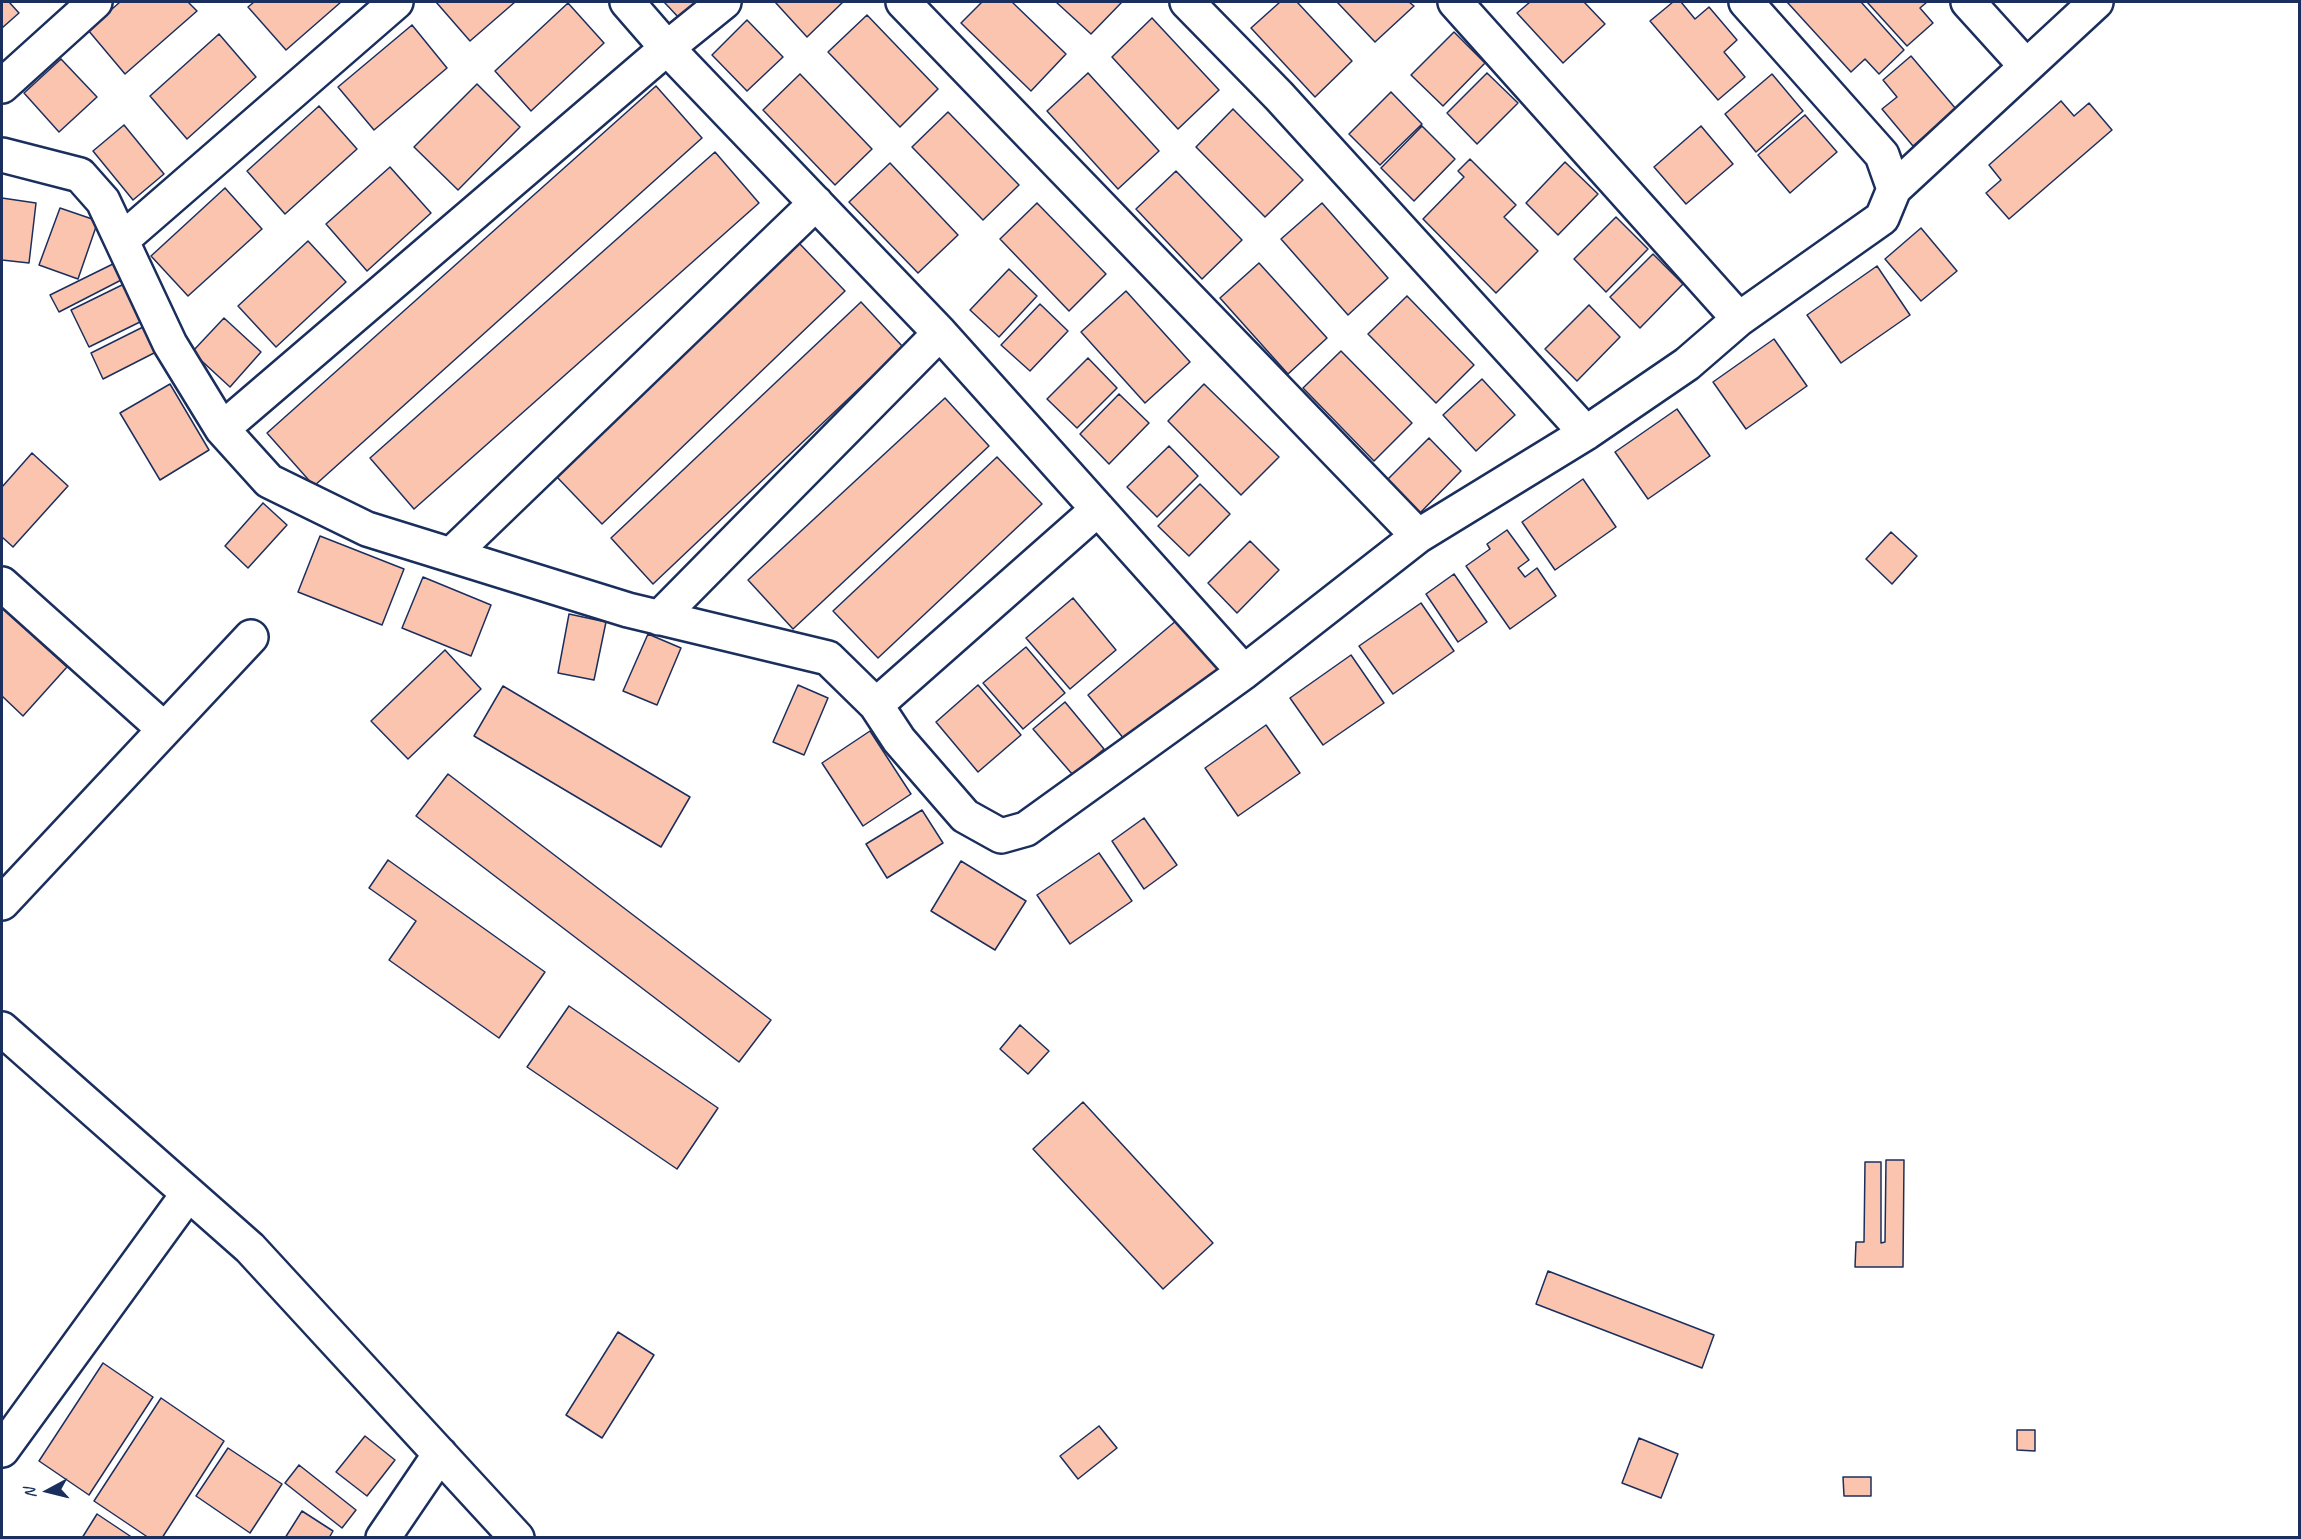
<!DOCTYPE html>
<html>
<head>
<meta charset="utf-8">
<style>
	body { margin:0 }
	#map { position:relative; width:2301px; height:1539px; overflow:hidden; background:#fff; font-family:Caveat,sans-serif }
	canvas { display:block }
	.frame { position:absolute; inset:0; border:3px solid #1b2f5e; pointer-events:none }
	.north { position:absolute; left:18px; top:1461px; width:60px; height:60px; -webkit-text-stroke:4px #fff; paint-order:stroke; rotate:263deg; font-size:16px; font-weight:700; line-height:24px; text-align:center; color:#1b2f5e }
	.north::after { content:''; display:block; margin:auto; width:21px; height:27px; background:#1b2f5e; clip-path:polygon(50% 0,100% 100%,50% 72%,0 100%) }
</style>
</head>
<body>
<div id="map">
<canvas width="2301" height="1539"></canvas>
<div class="frame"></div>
<div class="north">N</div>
</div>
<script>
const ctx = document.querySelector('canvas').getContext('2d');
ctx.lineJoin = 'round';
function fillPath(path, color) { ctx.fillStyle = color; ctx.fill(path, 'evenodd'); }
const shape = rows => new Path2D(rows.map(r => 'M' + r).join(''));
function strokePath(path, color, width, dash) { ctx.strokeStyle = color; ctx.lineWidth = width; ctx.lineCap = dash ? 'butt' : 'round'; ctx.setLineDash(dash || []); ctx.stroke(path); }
const building = shape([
	[2,2,9,2,19,13,2,28,2,2],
	[120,2,188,2,197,11,125,74,88,30,120,2],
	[254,2,341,2,286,50,248,7,254,2],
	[436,2,515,2,470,41,436,2],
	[664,2,700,2,680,19,664,2],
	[775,2,843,2,807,37,775,2],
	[982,2,1012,2,1066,54,1031,91,961,23,982,2],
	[1056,2,1122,2,1091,34,1056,2],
	[1280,2,1297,2,1352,61,1315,97,1251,28,1280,2],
	[1337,2,1409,2,1414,6,1375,42,1337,2],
	[1530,2,1584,2,1605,24,1563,63,1517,13,1530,2],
	[1673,2,1681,2,1695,19,1709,7,1737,40,1724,52,1745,77,1718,100,1650,21,1673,2],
	[1787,2,1861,2,1904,50,1879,74,1865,59,1851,72,1787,2],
	[1867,2,1927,2,1920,8,1933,23,1907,46,1867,2],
	[568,3,604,43,531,111,495,71,568,3],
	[867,15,938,89,900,127,828,52,867,15],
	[1152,18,1219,90,1178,129,1112,57,1152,18],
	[747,20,783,57,747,91,712,55,747,20],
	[412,25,447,68,374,130,338,87,412,25],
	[1454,32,1485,63,1443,106,1411,75,1454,32],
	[219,34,256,77,187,139,150,96,219,34],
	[1911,56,1956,109,1913,146,1882,109,1897,97,1883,80,1911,56],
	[61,59,97,97,59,132,24,93,61,59],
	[1088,73,1159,151,1118,189,1047,111,1088,73],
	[1487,73,1518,103,1477,144,1447,113,1487,73],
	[800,74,872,149,835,185,763,110,800,74],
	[1772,74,1803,111,1756,152,1725,114,1772,74],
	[477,84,520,127,458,190,414,147,477,84],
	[656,86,702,138,314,486,267,433,656,86],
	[1391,92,1422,124,1380,165,1349,134,1391,92],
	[2061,101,2074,116,2089,103,2112,130,2009,219,1986,193,2001,180,1989,165,2061,101],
	[319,106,357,149,285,214,247,171,319,106],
	[1233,109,1303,180,1265,217,1196,147,1233,109],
	[948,112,1019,185,983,220,912,147,948,112],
	[1805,115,1837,152,1790,193,1758,155,1805,115],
	[124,125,164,174,133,200,93,151,124,125],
	[1422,126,1455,159,1414,201,1381,168,1422,126],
	[1701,126,1733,164,1686,204,1654,167,1701,126],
	[715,152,759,203,414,509,370,458,715,152],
	[1470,159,1516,205,1504,217,1538,251,1496,293,1423,219,1464,177,1458,171,1470,159],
	[1565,162,1598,194,1558,235,1526,203,1565,162],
	[890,163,958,235,918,273,849,202,890,163],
	[390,167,431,213,367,271,326,224,390,167],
	[1176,171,1242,240,1202,279,1136,209,1176,171],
	[225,188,262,229,188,296,151,256,225,188],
	[2,198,36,203,29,263,2,260,2,198],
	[1037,203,1106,274,1069,311,1000,239,1037,203],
	[1322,203,1388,278,1348,315,1281,239,1322,203],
	[60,208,98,221,78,279,39,265,60,208],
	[1616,217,1648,249,1606,292,1574,259,1616,217],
	[1921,228,1957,271,1921,301,1885,259,1921,228],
	[308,241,346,282,276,347,238,306,308,241],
	[798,242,845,291,602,524,555,475,798,242],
	[1653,254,1683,284,1640,328,1610,297,1653,254],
	[121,260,129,276,59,312,50,295,121,260],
	[1259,263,1327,338,1288,374,1220,298,1259,263],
	[1877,266,1910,315,1841,363,1807,315,1877,266],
	[1009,269,1037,296,999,337,970,310,1009,269],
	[124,284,142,321,89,347,71,310,124,284],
	[1126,291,1190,362,1145,403,1081,332,1126,291],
	[1407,296,1474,365,1436,403,1368,334,1407,296],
	[861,302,903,347,653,584,611,538,861,302],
	[1040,304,1068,331,1030,371,1001,345,1040,304],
	[1589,305,1620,337,1577,381,1545,349,1589,305],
	[224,318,261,352,230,387,192,352,224,318],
	[143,327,156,352,103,379,91,353,143,327],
	[1774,339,1807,386,1746,429,1713,382,1774,339],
	[1341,351,1412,423,1374,461,1303,388,1341,351],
	[1088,358,1117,388,1077,428,1047,399,1088,358],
	[1482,379,1515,415,1476,451,1443,415,1482,379],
	[170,384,209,450,160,480,120,413,170,384],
	[1204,384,1279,457,1241,495,1168,421,1204,384],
	[1119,394,1149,423,1109,464,1080,434,1119,394],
	[945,398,989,446,793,629,748,580,945,398],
	[1677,409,1710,456,1648,499,1615,452,1677,409],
	[1429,438,1461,471,1418,515,1385,482,1429,438],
	[1169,446,1198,476,1157,517,1127,487,1169,446],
	[32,453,68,486,13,547,2,537,2,487,32,453],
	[997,457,1042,504,878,658,833,611,997,457],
	[1583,479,1616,527,1555,570,1522,522,1583,479],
	[1200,484,1230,514,1189,556,1158,526,1200,484],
	[263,503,287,525,248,568,225,546,263,503],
	[1507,530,1529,560,1518,568,1525,577,1537,568,1556,596,1510,629,1466,566,1490,549,1487,544,1507,530],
	[1891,532,1917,556,1892,584,1866,559,1891,532],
	[320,536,404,569,382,625,298,592,320,536],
	[1250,541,1279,570,1237,613,1208,583,1250,541],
	[1454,574,1487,622,1458,642,1426,594,1454,574],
	[423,577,491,605,471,656,402,628,423,577],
	[1073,598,1116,650,1070,689,1026,638,1073,598],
	[1421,603,1454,651,1393,694,1359,646,1421,603],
	[2,608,67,667,23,716,2,696,2,608],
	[569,614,606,622,594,680,558,673,569,614],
	[1177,620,1219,670,1129,745,1088,695,1177,620],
	[648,634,681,648,657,705,623,691,648,634],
	[1026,647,1065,693,1023,729,983,683,1026,647],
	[445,650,481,689,408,759,371,721,445,650],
	[1351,655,1384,703,1323,745,1290,698,1351,655],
	[798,685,828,698,804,755,773,742,798,685],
	[978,685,1021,735,978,772,936,722,978,685],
	[503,686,690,797,661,847,474,736,503,686],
	[1065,702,1104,749,1073,775,1033,729,1065,702],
	[1266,725,1300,773,1238,816,1205,768,1266,725],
	[870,731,911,794,863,826,822,763,870,731],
	[448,774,771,1020,739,1062,416,816,448,774],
	[922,810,943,843,887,878,866,844,922,810],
	[1144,818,1177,865,1144,889,1112,841,1144,818],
	[1099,853,1132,901,1070,944,1037,895,1099,853],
	[388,860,545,972,499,1038,389,960,416,921,369,888,388,860],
	[961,861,1026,901,995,950,931,911,961,861],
	[569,1006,718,1108,677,1169,527,1067,569,1006],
	[1020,1025,1049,1051,1028,1074,1000,1049,1020,1025],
	[1083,1102,1213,1243,1163,1289,1033,1149,1083,1102],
	[1886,1160,1904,1160,1903,1267,1855,1267,1856,1242,1864,1242,1865,1162,1881,1162,1881,1243,1885,1242,1886,1160],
	[1548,1271,1714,1335,1702,1368,1536,1304,1548,1271],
	[618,1332,654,1355,602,1438,566,1415,618,1332],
	[103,1363,153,1397,89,1495,39,1461,103,1363],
	[161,1398,224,1441,162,1538,149,1538,94,1501,161,1398],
	[1099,1426,1117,1448,1078,1479,1060,1456,1099,1426],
	[2017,1430,2035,1430,2035,1451,2017,1450,2017,1430],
	[365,1436,395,1460,367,1496,336,1472,365,1436],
	[1639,1438,1678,1454,1661,1498,1622,1483,1639,1438],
	[228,1448,282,1484,250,1533,196,1496,228,1448],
	[299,1465,356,1510,342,1528,285,1483,299,1465],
	[1843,1477,1871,1477,1871,1496,1844,1496,1843,1477],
	[302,1511,333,1531,329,1538,285,1538,302,1511],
	[97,1514,133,1538,82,1538,97,1514]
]);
fillPath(building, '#fbc4af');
strokePath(building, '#1b2f5e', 1.5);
const minor = shape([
	[627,2,667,48,940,333,1244,672],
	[903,2,1418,536],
	[1187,2,1279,96,1586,433],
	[1455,2,1739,319],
	[1746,2,1882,155,1894,189],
	[1968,2,2026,66],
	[2,86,95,2],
	[2,155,80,175,103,201,170,344,222,429,269,481,367,529,628,610,828,658,876,705,899,740,965,816,1001,836,1026,829,1244,672,1418,536,1586,433,1687,364,1739,319,1882,218,1894,189,2096,2],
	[123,239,396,2],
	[222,429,667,48,724,2],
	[451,555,816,203],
	[2,584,164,729],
	[659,618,940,333],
	[876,705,1098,509],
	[2,903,251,637],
	[2,1029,250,1248,517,1538],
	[2,1450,188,1194],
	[383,1538,440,1454]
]);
strokePath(minor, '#1b2f5e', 38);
strokePath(minor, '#fff', 33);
</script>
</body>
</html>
